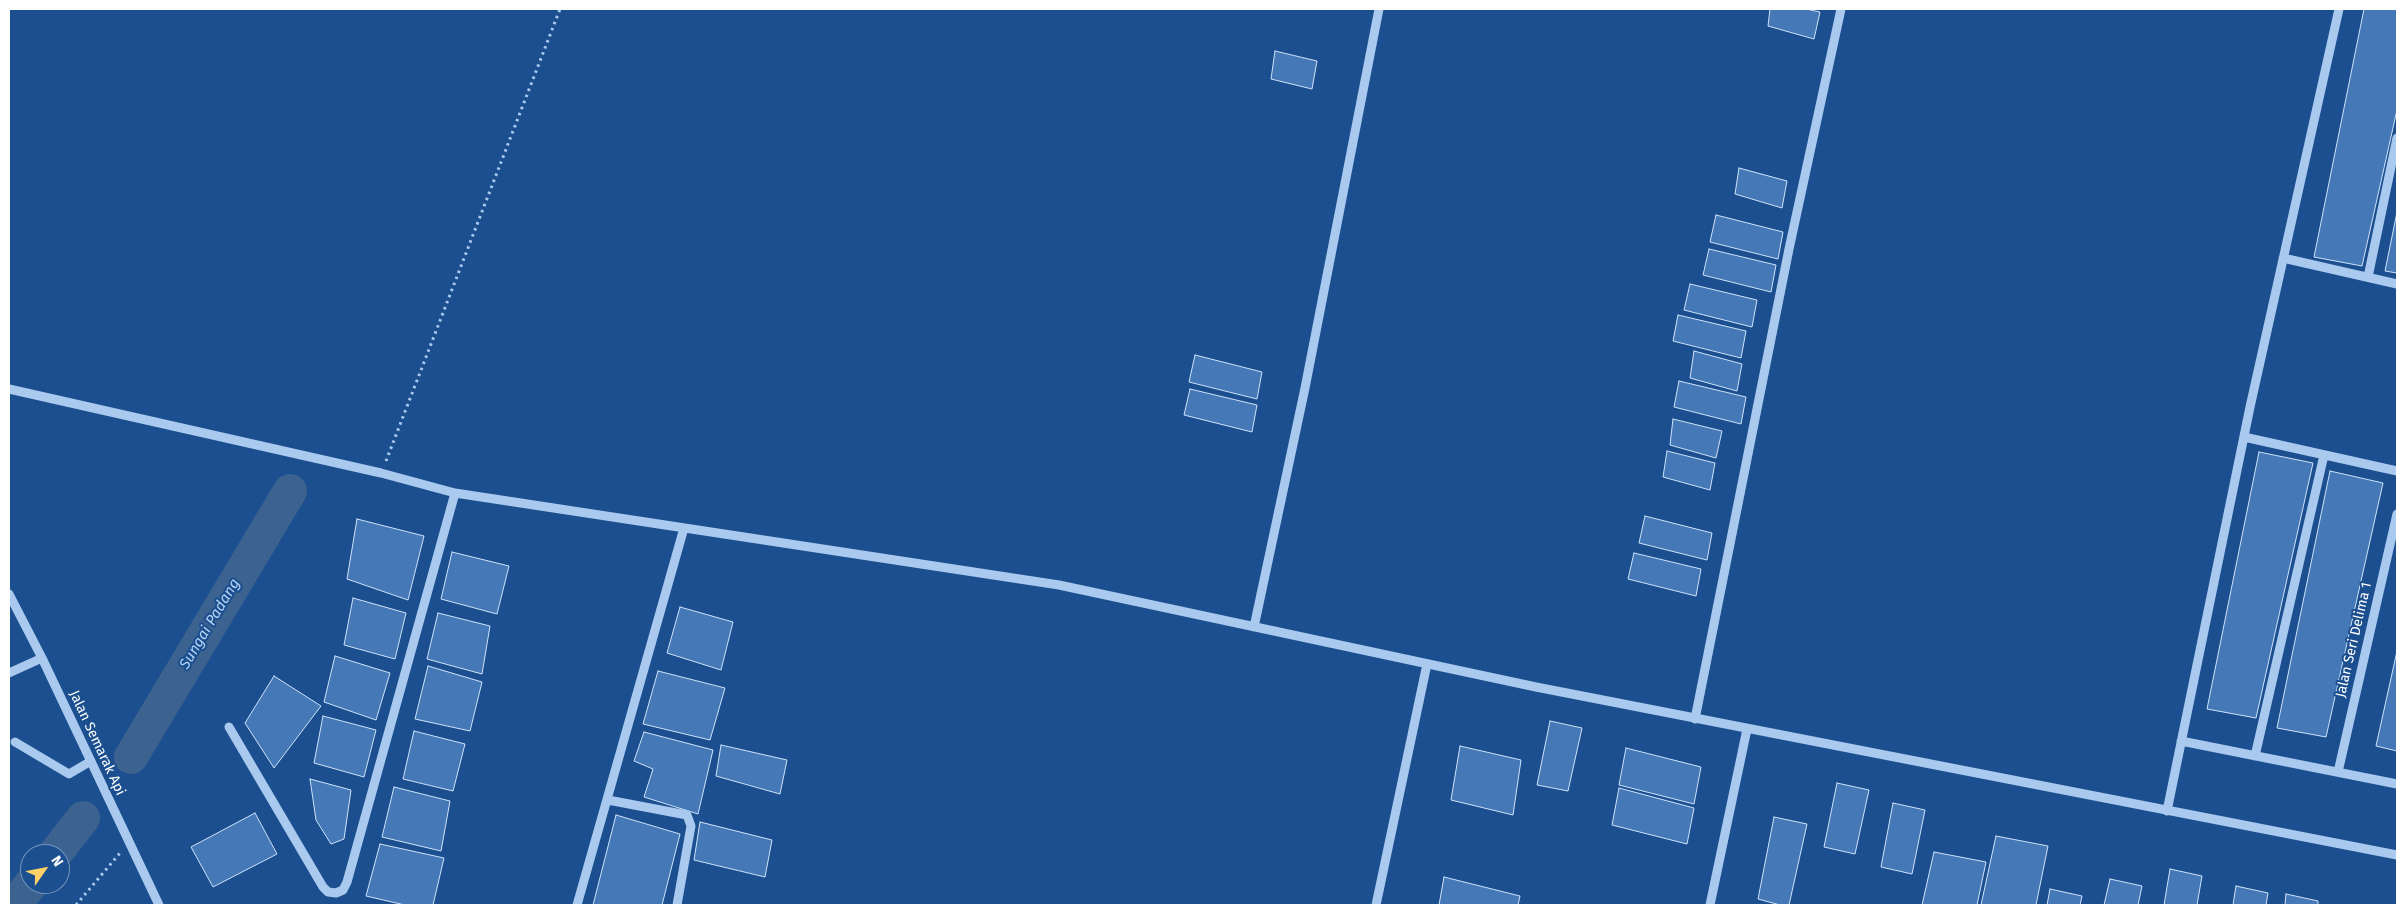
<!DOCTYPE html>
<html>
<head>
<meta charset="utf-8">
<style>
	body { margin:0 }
	#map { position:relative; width:2406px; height:914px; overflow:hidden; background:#1b4f8f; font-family:"Fira Sans",sans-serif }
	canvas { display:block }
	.frame { position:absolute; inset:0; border:10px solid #fff; pointer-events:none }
	.north { position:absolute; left:20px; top:844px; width:50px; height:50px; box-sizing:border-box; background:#1b4f8f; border:1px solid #7695bc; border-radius:50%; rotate:57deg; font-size:14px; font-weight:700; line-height:20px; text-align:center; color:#fff }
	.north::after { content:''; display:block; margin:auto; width:18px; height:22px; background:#ffd166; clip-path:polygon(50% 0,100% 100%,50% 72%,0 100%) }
</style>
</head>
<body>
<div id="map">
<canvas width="2406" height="914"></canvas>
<div class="frame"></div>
<div class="north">N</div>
</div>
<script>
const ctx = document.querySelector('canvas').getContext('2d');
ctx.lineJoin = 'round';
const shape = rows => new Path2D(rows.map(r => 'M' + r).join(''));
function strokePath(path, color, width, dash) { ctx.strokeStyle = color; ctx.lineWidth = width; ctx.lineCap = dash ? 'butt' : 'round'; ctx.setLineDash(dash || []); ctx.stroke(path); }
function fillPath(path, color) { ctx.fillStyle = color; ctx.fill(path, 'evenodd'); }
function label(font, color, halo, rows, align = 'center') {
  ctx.font = font + ' "Fira Sans",sans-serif'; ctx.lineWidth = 4; ctx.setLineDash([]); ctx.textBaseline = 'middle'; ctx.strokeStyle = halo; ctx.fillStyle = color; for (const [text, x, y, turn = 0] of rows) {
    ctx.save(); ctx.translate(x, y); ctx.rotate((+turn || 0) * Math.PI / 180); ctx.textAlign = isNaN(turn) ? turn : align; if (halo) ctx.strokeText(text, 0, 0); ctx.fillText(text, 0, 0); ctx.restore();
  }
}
strokePath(shape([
	[131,757,290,491],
	[55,854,83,818],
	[14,905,31,884]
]), '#3c6290', 34);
const building = shape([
	[1770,9,1806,9,1820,12,1814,39,1768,26,1770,9],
	[2364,9,2397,9,2397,110,2362,266,2314,257,2364,9],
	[1275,51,1317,61,1312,89,1271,79,1275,51],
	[1739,168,1787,181,1782,208,1735,194,1739,168],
	[2397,212,2397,273,2385,271,2397,212],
	[1716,215,1783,232,1778,259,1710,242,1716,215],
	[1709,249,1776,265,1771,292,1703,275,1709,249],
	[1690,284,1757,300,1752,327,1684,310,1690,284],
	[1678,315,1746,331,1741,358,1673,341,1678,315],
	[1694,351,1742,364,1737,391,1690,378,1694,351],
	[1195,355,1262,372,1257,399,1189,382,1195,355],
	[1679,381,1746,397,1741,424,1674,407,1679,381],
	[1190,389,1257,405,1252,432,1184,415,1190,389],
	[1673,419,1722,431,1716,458,1670,445,1673,419],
	[1667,451,1715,463,1710,490,1663,477,1667,451],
	[2259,452,2313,463,2256,718,2207,709,2259,452],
	[2330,471,2383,483,2326,737,2277,728,2330,471],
	[1645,516,1712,533,1707,560,1639,543,1645,516],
	[357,519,424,536,408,600,347,579,357,519],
	[452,552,509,566,497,614,441,599,452,552],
	[1634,553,1701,569,1696,596,1628,579,1634,553],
	[353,598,406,613,395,659,344,645,353,598],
	[680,607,733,622,721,670,667,653,680,607],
	[438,613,490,626,482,674,427,659,438,613],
	[2397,651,2397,751,2376,746,2397,651],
	[335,656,390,673,376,720,324,702,335,656],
	[428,666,482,682,470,731,415,719,428,666],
	[658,671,725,688,710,740,643,724,658,671],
	[274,676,321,706,274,768,245,723,274,676],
	[323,716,376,730,364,777,314,763,323,716],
	[1550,721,1582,728,1568,791,1537,785,1550,721],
	[414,731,465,744,453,791,403,779,414,731],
	[644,732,713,750,698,814,644,797,653,769,634,761,644,732],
	[721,745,787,760,780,794,716,776,721,745],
	[1460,746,1521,760,1513,815,1451,800,1460,746],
	[1626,748,1701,767,1694,804,1619,785,1626,748],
	[310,779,351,790,344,839,331,844,316,820,310,779],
	[1837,783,1869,790,1855,854,1824,847,1837,783],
	[394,787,450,801,441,851,382,837,394,787],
	[1619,788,1694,808,1687,844,1612,825,1619,788],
	[1893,803,1925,810,1912,874,1881,867,1893,803],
	[255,813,277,854,213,887,191,847,255,813],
	[616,815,680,834,662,905,593,905,616,815],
	[1774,817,1807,824,1789,905,1780,905,1758,899,1774,817],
	[700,822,772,840,765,877,694,860,700,822],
	[1996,836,2048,846,2036,905,1981,905,1996,836],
	[380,844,444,858,433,905,405,905,366,896,380,844],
	[1934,852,1986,862,1977,905,1922,905,1934,852],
	[2170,869,2202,876,2197,905,2164,905,2170,869],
	[1444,877,1520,896,1518,905,1439,905,1444,877],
	[2110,879,2142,886,2138,905,2104,905,2110,879],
	[2236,886,2268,893,2266,905,2233,905,2236,886],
	[2050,889,2082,896,2080,905,2047,905,2050,889],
	[2286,894,2318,901,2318,905,2285,905,2286,894]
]);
fillPath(building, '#4478b7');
strokePath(building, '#cfe3fa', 1);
strokePath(shape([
	[386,461,560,9],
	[76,905,120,853]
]), '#a9c9ee', 3, [2.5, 4]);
strokePath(shape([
	[2283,258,2397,284],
	[2368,277,2397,138],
	[9,389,381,473,455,493,1059,585,1536,687,2397,855],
	[2244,437,2397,471],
	[9,594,42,658,159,905],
	[1254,627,1305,388,1379,9],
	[9,673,42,658],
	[1695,719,1789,249,1841,9],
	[229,727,323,887,328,892,336,893,343,890,347,882,455,493],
	[2181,741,2397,784],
	[15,742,69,774,91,761],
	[2255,756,2324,455],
	[2338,772,2397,514],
	[608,800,687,815,691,826,677,905],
	[2167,811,2250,407,2339,9],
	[577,905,684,528],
	[1376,905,1427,664],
	[1710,905,1747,729]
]), '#a9c9ee', 9);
label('14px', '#fff', '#1b4f8f', [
	["Jalan Seri Delima 1",2354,640,-77],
	["Jalan Semarak Api",97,743,65]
]);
label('italic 15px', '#b5d3f5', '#1b4f8f', [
	["Sungai Padang",210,624,-59]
]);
</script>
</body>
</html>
